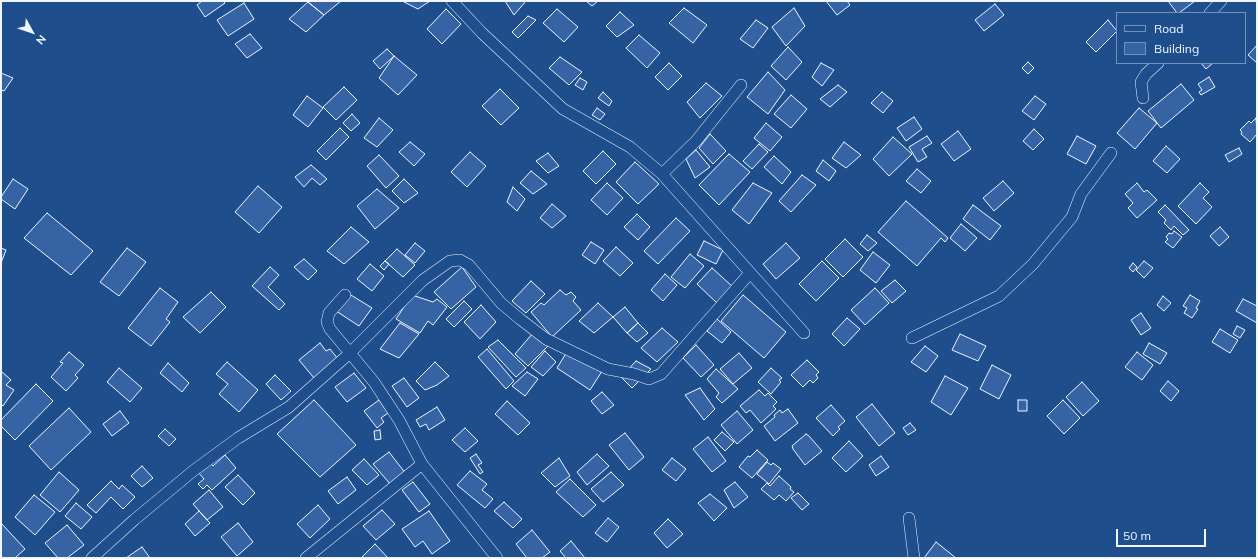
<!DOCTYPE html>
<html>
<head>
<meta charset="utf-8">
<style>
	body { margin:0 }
	#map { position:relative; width:1258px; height:559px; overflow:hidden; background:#1f4e8c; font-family:Mulish,sans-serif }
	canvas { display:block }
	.frame { position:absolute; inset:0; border:2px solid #f2f6ff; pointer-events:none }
	.legend { position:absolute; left:1116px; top:12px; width:130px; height:52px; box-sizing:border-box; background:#1f4e8c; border:1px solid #7391ba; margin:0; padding:5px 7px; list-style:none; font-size:12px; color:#f2f6ff }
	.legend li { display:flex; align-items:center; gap:8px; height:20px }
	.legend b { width:20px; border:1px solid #7391ba }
	.north { position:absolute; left:12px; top:12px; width:40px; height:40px; -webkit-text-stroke:3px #1f4e8c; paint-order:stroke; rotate:130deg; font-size:11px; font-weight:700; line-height:16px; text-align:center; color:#f2f6ff }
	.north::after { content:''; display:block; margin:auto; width:14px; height:18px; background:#f2f6ff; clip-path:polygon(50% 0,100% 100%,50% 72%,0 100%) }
	.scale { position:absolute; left:1116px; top:529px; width:90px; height:18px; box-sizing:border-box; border:2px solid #f2f6ff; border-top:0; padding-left:5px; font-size:12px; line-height:14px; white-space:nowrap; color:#f2f6ff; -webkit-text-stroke:3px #1f4e8c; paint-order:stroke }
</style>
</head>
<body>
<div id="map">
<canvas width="1258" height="559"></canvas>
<div class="frame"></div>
<ul class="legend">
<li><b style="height:5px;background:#1f4e8c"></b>Road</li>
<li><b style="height:11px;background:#3563a3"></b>Building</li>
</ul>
<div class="north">N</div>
<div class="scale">50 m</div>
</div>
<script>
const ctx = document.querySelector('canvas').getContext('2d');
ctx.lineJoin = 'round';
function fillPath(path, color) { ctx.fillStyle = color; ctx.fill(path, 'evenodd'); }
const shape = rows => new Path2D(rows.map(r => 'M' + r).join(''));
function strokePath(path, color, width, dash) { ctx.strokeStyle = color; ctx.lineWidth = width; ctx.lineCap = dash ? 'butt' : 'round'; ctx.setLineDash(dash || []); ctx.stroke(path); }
const building = shape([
	[202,1,223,1,225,3,205,17,197,5,202,1],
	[309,1,341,1,324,15,308,2,309,1],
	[405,1,430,1,418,9,404,2,405,1],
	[505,1,526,1,514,15,505,1],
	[586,1,598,1,592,6,586,1],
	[826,1,847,1,850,5,837,15,826,1],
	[1168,1,1195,1,1179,13,1177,13,1168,1],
	[308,2,324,15,306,32,289,19,308,2],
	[244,3,254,19,228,36,217,20,244,3],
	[995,4,1004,15,984,31,975,20,995,4],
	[684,8,707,25,693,43,669,23,684,8],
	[794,8,805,26,786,46,772,27,794,8],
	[446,9,461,24,442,44,427,29,446,9],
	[557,9,578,27,564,42,543,23,557,9],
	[620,12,634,25,617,37,606,26,620,12],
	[528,16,536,20,518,38,512,32,528,16],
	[756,20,768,28,753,48,740,39,756,20],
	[1108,20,1117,31,1096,52,1086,42,1108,20],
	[250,34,262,48,247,58,235,44,250,34],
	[639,35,660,53,647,68,626,48,639,35],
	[1257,45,1257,63,1248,55,1257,45],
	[788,47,802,62,786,80,771,66,788,47],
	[387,49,394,56,380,69,373,61,387,49],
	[394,56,417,75,398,95,379,78,394,56],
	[560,57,582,72,569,85,549,68,560,57],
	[1028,62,1034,68,1028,74,1022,68,1028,62],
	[669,63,682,76,668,90,655,77,669,63],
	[821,63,834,70,822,86,812,77,821,63],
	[1201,63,1213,63,1206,69,1201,63],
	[768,72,785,90,768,114,747,97,768,72],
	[1,73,13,78,4,91,1,90,1,73],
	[1209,77,1215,87,1201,95,1199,92,1202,90,1198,84,1209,77],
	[580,78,587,82,583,90,575,85,580,78],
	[706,83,722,96,700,118,687,102,706,83],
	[1181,84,1194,100,1161,128,1148,111,1181,84],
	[838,85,847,92,830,107,820,99,838,85],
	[344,87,357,100,336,120,323,107,344,87],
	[500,89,519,108,501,125,482,106,500,89],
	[603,92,612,101,609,106,598,98,603,92],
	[882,92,893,101,883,113,871,103,882,92],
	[791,95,807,109,791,128,774,114,791,95],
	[307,96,323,108,308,127,293,115,307,96],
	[1035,96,1046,104,1034,120,1022,111,1035,96],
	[597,108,605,114,600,120,592,115,597,108],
	[1139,108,1157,123,1135,149,1117,133,1139,108],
	[352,114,360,123,351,131,343,123,352,114],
	[914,117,922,129,906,141,897,128,914,117],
	[379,118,393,130,377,147,364,138,379,118],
	[1256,118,1257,134,1250,142,1241,134,1242,132,1240,130,1249,121,1251,123,1256,118],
	[766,123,782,137,770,151,754,138,766,123],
	[340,128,349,137,326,160,317,151,340,128],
	[1034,129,1044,139,1033,150,1023,141,1034,129],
	[958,131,971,149,954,161,941,144,958,131],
	[710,134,726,151,713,164,699,148,710,134],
	[927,136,932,143,922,149,927,157,918,162,909,147,927,136],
	[1077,136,1096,146,1086,164,1067,154,1077,136],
	[893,137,912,154,889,176,873,159,893,137],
	[410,142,425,154,414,166,399,152,410,142],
	[844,142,861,155,846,168,832,158,844,142],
	[759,144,768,152,752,169,743,161,759,144],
	[1166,146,1180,159,1167,173,1153,161,1166,146],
	[1239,148,1242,154,1229,162,1225,155,1239,148],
	[696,150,710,167,695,178,686,159,696,150],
	[603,151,616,164,596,184,583,171,603,151],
	[470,152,486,166,467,187,451,172,470,152],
	[548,153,559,166,548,173,536,161,548,153],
	[729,154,750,172,719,205,699,185,729,154],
	[379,155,399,176,386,188,367,166,379,155],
	[774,156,791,172,782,184,764,167,774,156],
	[823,160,836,171,829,181,816,171,823,160],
	[635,162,659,184,638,204,616,182,635,162],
	[311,165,327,179,320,185,312,178,304,187,295,177,311,165],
	[917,169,931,181,921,193,906,181,917,169],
	[531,171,547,184,533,194,520,183,531,171],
	[802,175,816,185,791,212,779,201,802,175],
	[13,179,28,189,15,209,1,199,1,197,13,179],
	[404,179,418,193,404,203,392,191,404,179],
	[1003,181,1014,193,994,211,983,198,1003,181],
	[607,183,623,198,607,215,591,200,607,183],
	[753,183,772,193,749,224,732,210,753,183],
	[1137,183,1144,192,1147,190,1157,200,1137,218,1128,208,1133,203,1125,194,1137,183],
	[1200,183,1209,192,1203,198,1212,207,1196,224,1178,206,1200,183],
	[258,186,282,207,259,233,235,212,258,186],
	[513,187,525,199,517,211,507,202,513,187],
	[377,189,399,208,375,229,357,206,377,189],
	[906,201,948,238,945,242,941,238,917,266,878,232,906,201],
	[552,204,566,216,552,228,540,218,552,204],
	[973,205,1001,226,990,240,963,219,973,205],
	[1165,205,1189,230,1183,235,1174,226,1171,230,1164,223,1166,220,1158,212,1165,205],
	[47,213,93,251,71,275,24,238,47,213],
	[637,214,650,227,638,240,624,227,637,214],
	[676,218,690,231,658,264,644,251,676,218],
	[961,224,977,238,965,251,950,238,961,224],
	[351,227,369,242,344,264,327,251,351,227],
	[1220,227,1229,237,1219,246,1210,236,1220,227],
	[1174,231,1182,237,1173,248,1165,242,1168,239,1166,237,1169,233,1172,234,1174,231],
	[867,235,877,243,868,251,860,244,867,235],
	[845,239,863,257,843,277,825,259,845,239],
	[704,241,723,250,716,264,697,255,704,241],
	[591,242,604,250,595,264,582,255,591,242],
	[415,243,425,251,415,263,405,255,415,243],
	[786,243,800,258,776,279,763,264,786,243],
	[616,247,633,263,620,276,603,261,616,247],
	[1,248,6,250,1,263,1,248],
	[127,248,146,262,119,296,100,282,127,248],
	[397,249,415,265,403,277,385,261,397,249],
	[873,252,890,265,876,283,860,270,873,252],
	[690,254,704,266,685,288,671,277,690,254],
	[304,259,317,271,308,280,294,267,304,259],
	[385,261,389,264,384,270,380,266,385,261],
	[822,261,839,278,816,301,799,284,822,261],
	[1144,261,1153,268,1144,278,1136,270,1144,261],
	[1133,263,1137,267,1133,272,1129,268,1133,263],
	[370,264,384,276,372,291,357,279,370,264],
	[270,267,279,275,268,287,285,304,279,310,252,286,270,267],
	[462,267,476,287,451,309,434,292,462,267],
	[712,268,733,287,718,304,697,284,712,268],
	[665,274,677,285,663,301,651,290,665,274],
	[895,280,906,291,892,303,881,291,895,280],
	[531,281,545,294,526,313,512,301,531,281],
	[160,288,178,302,166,319,170,322,151,346,128,328,160,288],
	[875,288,889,303,865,325,851,310,875,288],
	[560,290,566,295,571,292,576,297,573,301,581,310,552,337,531,312,541,303,544,305,560,290],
	[211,292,226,307,200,333,183,317,211,292],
	[346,292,372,308,359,326,333,309,346,292],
	[412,295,433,302,437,299,447,307,433,325,428,321,420,333,396,319,412,295],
	[743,295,786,332,764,358,721,321,743,295],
	[1190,295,1200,301,1196,308,1198,309,1192,318,1184,313,1187,308,1183,306,1190,295],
	[1163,296,1171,303,1164,311,1157,305,1163,296],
	[1243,299,1257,306,1257,323,1236,311,1243,299],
	[464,301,472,309,454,327,446,319,464,301],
	[598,303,613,317,594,333,579,321,598,303],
	[481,305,496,322,480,339,464,322,481,305],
	[625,307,638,323,627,333,613,317,625,307],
	[1141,313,1151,328,1141,335,1131,320,1141,313],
	[847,318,860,329,844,346,832,334,847,318],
	[717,319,731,332,722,343,707,331,717,319],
	[400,323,419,334,399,358,380,349,400,323],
	[638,323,648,333,637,342,627,333,638,323],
	[1237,326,1245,330,1240,338,1233,334,1237,326],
	[662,328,678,342,657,362,641,348,662,328],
	[1220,329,1238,340,1230,353,1212,342,1220,329],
	[533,333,548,346,528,366,515,354,533,333],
	[960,334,986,346,978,361,952,350,960,334],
	[498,340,526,368,516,377,488,347,498,340],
	[320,343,326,351,330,349,338,359,314,378,299,360,320,343],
	[1149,343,1167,353,1160,364,1143,354,1149,343],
	[696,345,714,365,701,377,683,358,696,345],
	[925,346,938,356,926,372,911,362,925,346],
	[570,347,604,368,590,390,557,368,570,347],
	[487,349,514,381,506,389,478,357,487,349],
	[545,351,556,362,543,376,531,367,545,351],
	[69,352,84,365,75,375,78,378,66,391,51,377,63,363,60,362,69,352],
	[1137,352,1153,365,1142,380,1125,367,1137,352],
	[739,353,752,368,733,384,720,369,739,353],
	[807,360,819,372,816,375,818,378,813,383,810,380,803,387,791,375,807,360],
	[636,361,651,369,632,388,621,377,636,361],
	[227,362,258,390,239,412,219,394,228,384,216,374,227,362],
	[435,362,449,376,437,385,425,390,416,381,435,362],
	[168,363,189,383,182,392,160,373,168,363],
	[992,365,1011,375,999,399,980,389,992,365],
	[119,368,142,388,130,402,107,382,119,368],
	[771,368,782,378,779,380,781,382,771,394,758,382,771,368],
	[716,369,738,389,722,403,716,397,719,393,707,379,716,369],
	[1,371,11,380,6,385,14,390,3,406,1,404,1,371],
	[527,372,538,379,525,396,512,386,527,372],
	[354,373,366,388,347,402,335,387,354,373],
	[275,375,291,391,281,400,266,384,275,375],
	[945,376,968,388,951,415,931,402,945,376],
	[404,378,419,398,407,407,392,386,404,378],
	[1168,381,1179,391,1171,401,1160,391,1168,381],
	[1082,382,1099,401,1083,416,1066,397,1082,382],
	[36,384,53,401,15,440,1,426,1,420,36,384],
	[700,388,715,409,704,420,685,395,700,388],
	[759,390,765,396,768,393,777,402,773,406,776,409,761,423,750,410,746,413,740,406,759,390],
	[602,392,614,405,602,414,591,401,602,392],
	[314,400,356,445,320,477,277,434,314,400],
	[379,400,388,413,381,418,384,422,377,428,364,411,379,400],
	[1018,400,1027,400,1027,411,1018,411,1018,400],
	[1063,400,1080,418,1064,434,1047,416,1063,400],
	[507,401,530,423,518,435,495,414,507,401],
	[872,404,895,433,879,446,856,417,872,404],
	[831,405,845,421,838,427,840,429,833,436,816,418,831,405],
	[437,407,445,420,429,430,426,424,420,427,416,420,437,407],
	[69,408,91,432,51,470,29,446,69,408],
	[788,409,798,423,775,441,764,426,775,417,774,415,780,410,782,413,788,409],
	[120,411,129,423,112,436,103,424,120,411],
	[737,411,753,430,737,444,721,425,737,411],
	[910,423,916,430,908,435,903,428,910,423],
	[465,428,478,441,465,452,452,440,465,428],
	[165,429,176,439,169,446,158,436,165,429],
	[380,430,381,439,375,440,374,431,380,430],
	[722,432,734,442,725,451,714,440,722,432],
	[625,433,644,457,629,470,609,445,625,433],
	[806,434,809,436,822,451,805,465,793,449,792,446,806,434],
	[708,437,726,461,712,472,693,449,708,437],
	[849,441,863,456,846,472,832,458,849,441],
	[757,450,768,460,752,478,739,467,748,456,750,457,757,450],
	[389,452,406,474,391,485,373,464,389,452],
	[476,454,482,463,478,465,483,472,480,474,470,458,476,454],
	[597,454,609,466,587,485,577,472,597,454],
	[225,455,236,468,212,490,207,485,203,489,198,484,204,479,198,472,209,461,213,466,225,455],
	[881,456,889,467,876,476,869,465,881,456],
	[559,458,570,476,555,487,541,473,559,458],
	[672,458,686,469,676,481,662,470,672,458],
	[364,459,379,475,367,485,352,470,364,459],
	[767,462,771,465,773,463,781,469,769,484,757,474,767,462],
	[142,466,153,478,142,487,131,476,142,466],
	[470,471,487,484,482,490,493,499,485,508,457,485,470,471],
	[59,472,79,490,60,512,40,495,59,472],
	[611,472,624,485,603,502,591,489,611,472],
	[238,475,255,493,243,505,225,487,238,475],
	[779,476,791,487,790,489,794,492,786,501,779,495,774,500,761,489,767,483,770,486,779,476],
	[347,477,356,490,338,504,328,491,347,477],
	[570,479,596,505,583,517,556,492,570,479],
	[111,481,119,489,122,485,135,497,123,509,111,497,96,513,87,505,111,481],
	[413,482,430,504,419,512,402,490,413,482],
	[735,482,748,497,734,508,724,490,735,482],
	[209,490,223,507,207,520,193,504,209,490],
	[798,493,809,504,802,510,791,498,798,493],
	[710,494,727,508,714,521,698,503,710,494],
	[34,495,55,512,35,535,15,517,34,495],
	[504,502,522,519,513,528,494,511,504,502],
	[76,503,92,517,81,529,65,516,76,503],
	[318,505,330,519,310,538,297,524,318,505],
	[382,510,395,524,376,540,363,526,382,510],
	[199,511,210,523,195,536,185,524,199,511],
	[429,511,450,541,432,554,423,541,415,547,402,529,429,511],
	[608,518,619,527,607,542,595,533,608,518],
	[668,519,683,534,667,548,654,533,668,519],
	[1,523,25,549,15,558,1,558,1,523],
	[238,523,253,542,237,556,221,537,238,523],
	[67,525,84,545,67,558,58,558,45,543,67,525],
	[532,530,550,552,542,558,527,558,516,544,532,530],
	[571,541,585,558,566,558,560,551,571,541],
	[936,542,956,558,924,558,936,542],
	[375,544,388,558,361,558,375,544],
	[142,547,150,558,126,558,142,547]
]);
fillPath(building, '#3563a3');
strokePath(building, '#f2f6ff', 1);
const minor = shape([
	[452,1,482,33,563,109,630,147,662,174,804,333],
	[1210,13,1221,1],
	[1143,98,1141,82,1146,74,1158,63],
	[662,174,696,141,741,85],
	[345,295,329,313,327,322,330,329,374,382,399,420,422,464,497,558],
	[912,338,999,296,1033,264,1072,217,1081,194,1111,153],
	[909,518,914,558],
	[92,558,134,520,193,471,238,438,289,407,350,353,423,280,450,261,460,260,469,265,501,303,520,319,546,339,608,369,634,374,649,379,661,374,750,273],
	[306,558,422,464]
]);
strokePath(minor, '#f2f6ff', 12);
strokePath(minor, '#1f4e8c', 11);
</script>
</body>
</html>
